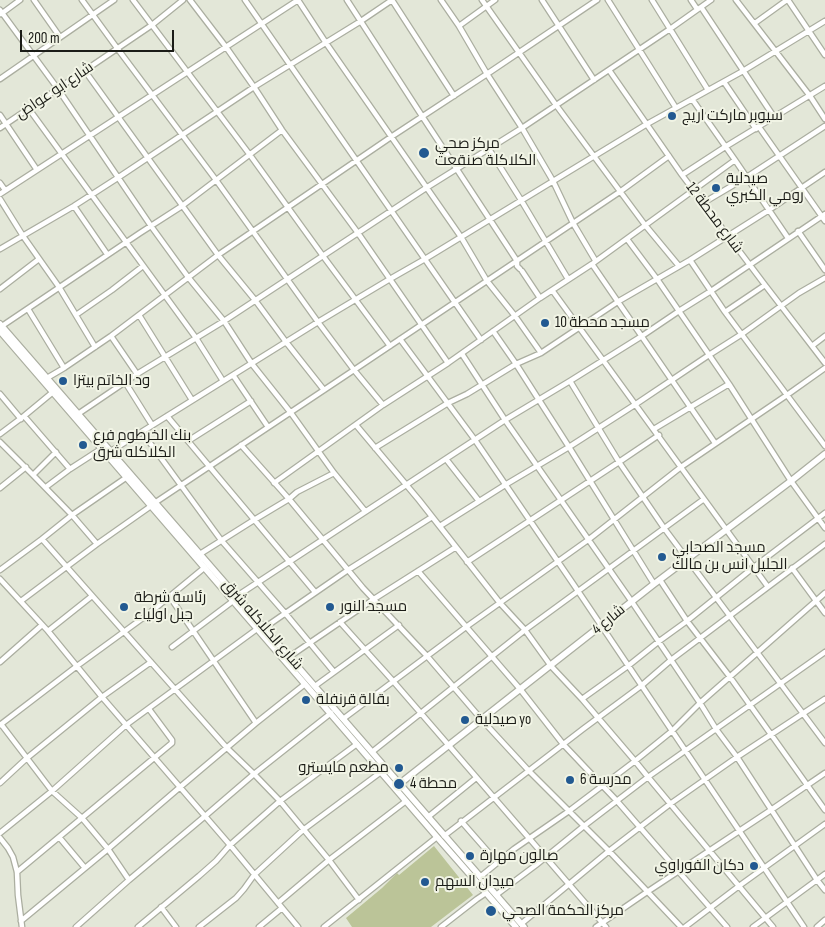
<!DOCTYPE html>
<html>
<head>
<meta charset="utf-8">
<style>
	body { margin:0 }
	#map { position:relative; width:825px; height:927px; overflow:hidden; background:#e3e7d8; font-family:"Sofia Sans Condensed",sans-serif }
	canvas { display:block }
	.scale { position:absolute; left:20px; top:30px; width:154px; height:22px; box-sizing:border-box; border:2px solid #1b1c17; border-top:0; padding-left:6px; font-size:15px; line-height:18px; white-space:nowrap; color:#1b1c17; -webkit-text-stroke:4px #f1f4e5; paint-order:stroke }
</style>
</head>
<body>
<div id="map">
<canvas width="825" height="927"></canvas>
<div class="scale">200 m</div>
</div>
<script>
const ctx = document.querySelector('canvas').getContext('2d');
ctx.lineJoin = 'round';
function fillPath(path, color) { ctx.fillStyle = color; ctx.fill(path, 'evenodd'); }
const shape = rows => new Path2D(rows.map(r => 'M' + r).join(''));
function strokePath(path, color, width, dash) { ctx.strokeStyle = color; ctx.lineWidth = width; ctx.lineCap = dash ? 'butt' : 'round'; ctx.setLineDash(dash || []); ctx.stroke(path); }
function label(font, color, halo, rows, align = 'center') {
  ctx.font = font + ' "Sofia Sans Condensed",Cairo,sans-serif'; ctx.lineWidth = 4; ctx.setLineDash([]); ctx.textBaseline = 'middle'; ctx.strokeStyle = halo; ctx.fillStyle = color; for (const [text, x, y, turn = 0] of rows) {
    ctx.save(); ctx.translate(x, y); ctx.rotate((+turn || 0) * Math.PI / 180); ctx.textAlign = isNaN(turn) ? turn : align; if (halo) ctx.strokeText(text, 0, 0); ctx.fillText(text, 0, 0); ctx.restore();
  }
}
fillPath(shape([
	[434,846,473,895,431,927,352,927,346,918,382,888,397,873,399,875]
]), '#bbc498');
const minor = shape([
	[34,0,60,37],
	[82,0,117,48,216,180,318,322,354,370,383,405],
	[133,0,250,155,323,256,390,346],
	[190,0,226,47,254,87,282,130,358,233,448,363],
	[245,0,481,340],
	[298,0,326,43,461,237,487,281,515,316,541,353],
	[347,0,422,116,517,261,517,266,520,269],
	[392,0,454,96],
	[441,0,459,26,487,74,522,128,553,181,573,223,595,260],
	[482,0,556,105,645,225,679,266],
	[542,0,594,80],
	[608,0,676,108],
	[652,0,708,90],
	[691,0,697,9],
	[736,0,810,96,825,119],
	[788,0,825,55],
	[701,7,774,117],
	[0,10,58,89,151,226,188,277,224,321,252,364,291,413,334,473,365,511],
	[1,14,20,0],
	[755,23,787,0],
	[459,26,495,0],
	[609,70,682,175,765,285,825,363],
	[85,71,218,255,255,300,286,342,324,390],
	[0,79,114,0],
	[724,82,756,129],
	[692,99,735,160,788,238],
	[29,109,196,338,223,381],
	[0,115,37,170],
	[759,127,825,221],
	[0,128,152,25,183,0],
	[489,149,521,200,568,279],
	[682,175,725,147,825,86],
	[0,183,5,190],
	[0,194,298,0],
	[0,199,23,236,59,287,95,347],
	[703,203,747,177,825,126],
	[74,206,107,254],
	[798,231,825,270],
	[627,239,657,279,729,384,791,481,825,528],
	[0,249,74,206,119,177,254,87,361,21,392,0],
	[690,260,725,312,825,446],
	[592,264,715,443],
	[522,271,540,298],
	[0,289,39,259],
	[552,290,768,587],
	[28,309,64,368],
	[725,312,765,285],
	[76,315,112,290,143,266],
	[139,315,192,400],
	[2,326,140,233,182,206,282,130],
	[493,331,516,364,569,447,654,584],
	[111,336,137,374],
	[400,339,475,440,578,591,804,927],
	[812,346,825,336],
	[462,354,505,420,632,602,700,703,716,729,737,757,817,880,825,890],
	[233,375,268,427],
	[47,378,64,368,111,336,218,255,391,137,487,74,597,0],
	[570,381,619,462,664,528,825,743],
	[125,382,152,425],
	[0,394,21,419],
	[78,414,137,374,224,321,426,188,522,128,670,29,711,0],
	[24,416,70,469],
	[167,416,315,592],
	[356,425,419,500,500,603,525,630,551,666,582,699,635,761,648,777,773,927],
	[654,429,729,384],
	[142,432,221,540,285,613,334,672],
	[0,434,24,416,53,392],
	[188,441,251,401],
	[0,442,33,475,56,452],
	[241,445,289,499,363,588,427,656,482,720,529,771,609,851,681,927],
	[375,448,448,403,467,394,516,364,541,353,619,301,690,260,769,210,825,172],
	[111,451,318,322,390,279,425,259,647,124,743,71,825,21],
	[446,459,479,501],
	[33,475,72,515,97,544],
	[274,483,383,405,448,363,540,298,592,264,735,160],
	[46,487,70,469,101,449],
	[0,488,26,467],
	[156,502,354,370,621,191,669,156],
	[440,526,505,485,569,447,636,404,709,355,742,334,799,293,825,278],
	[42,539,227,748,254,774,280,801,329,860,359,900],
	[200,554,254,520,289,499,297,492,334,473],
	[467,562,619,462,659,435],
	[792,568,825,613],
	[0,570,42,539,72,515,127,477],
	[418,571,520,689,563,744,617,801,727,927],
	[0,579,48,631,102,697,230,845,298,927],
	[660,580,687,621,730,677,825,810],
	[237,596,505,420,570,381,642,336,679,311,711,291,825,214],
	[170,597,256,723],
	[21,601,97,544,151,506],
	[340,622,393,681,606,927],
	[264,628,348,570,432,517],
	[48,631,92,596],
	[172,647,233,601],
	[289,657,374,599,456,547],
	[0,662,42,625],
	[315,686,399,625],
	[582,699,628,666,658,642,687,621,754,567,825,513],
	[343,719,466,627,588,540,681,467,787,395,825,368],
	[1,724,52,791,82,818,108,849,129,880],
	[0,725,77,666,147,615,204,568],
	[372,752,525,630,704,499],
	[0,783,27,758,102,697,151,662],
	[428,817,476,778],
	[461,821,497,862],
	[0,833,52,791,126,725,257,629],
	[444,836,583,729,641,686,671,660,825,544],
	[59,837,85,868],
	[0,838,8,848,13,857,17,872,18,895,22,927],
	[17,872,172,743,172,740,149,709],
	[480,877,514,849,569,811,635,761,672,731,700,703,825,593],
	[496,895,536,865,584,826,648,777,825,652],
	[278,903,329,860,406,801],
	[161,907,176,927],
	[21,921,108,849,179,788,256,723,305,684],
	[521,924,609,851,670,804,737,757,825,699],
	[76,927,129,880,204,817,254,774,331,713],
	[138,927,199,876,216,861,230,845,280,801,357,744],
	[199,927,236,898,244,889,254,875,303,830,381,772],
	[259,927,282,908],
	[324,927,437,837],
	[441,927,477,899,486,893],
	[596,927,647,892,771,810,825,773],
	[685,927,739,886,825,824],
	[753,927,825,874],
	[817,927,825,920]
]);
const tertiary = shape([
	[0,324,524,927],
	[0,331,437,837,516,927],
	[398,785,654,584,791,481,825,454]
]);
strokePath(minor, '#abaea0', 7);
strokePath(tertiary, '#abaea0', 8);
strokePath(minor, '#fff', 4.5);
strokePath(tertiary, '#fff', 5.5);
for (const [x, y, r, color] of [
	[672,116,5,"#225991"],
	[424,153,6,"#225991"],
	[716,188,5,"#225991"],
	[545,323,5,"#225991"],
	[63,381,5,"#225991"],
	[83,445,5,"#225991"],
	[662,557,5,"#225991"],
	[124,607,5,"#225991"],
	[330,607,5,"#225991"],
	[306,700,5,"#225991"],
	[465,720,5,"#225991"],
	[399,768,5,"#225991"],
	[570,780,5,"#225991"],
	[399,784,6,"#225991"],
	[470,856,5,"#225991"],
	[754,866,5,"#225991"],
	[425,882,5,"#225991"],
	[491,911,6,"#225991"]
]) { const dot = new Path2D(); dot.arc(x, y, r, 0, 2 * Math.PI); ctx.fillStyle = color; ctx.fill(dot); strokePath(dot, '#f1f4e5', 2); }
label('15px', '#1b1c17', '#f1f4e5', [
	["شارع ابو عواض",55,91,-34],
	["شارع محطة 12",714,218,53],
	["شارع 4",609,620,-39],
	["شارع الكلاكله شرق",262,625,49]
]);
label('15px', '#1b1c17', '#f1f4e5', [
	["سيوبر ماركت اريج",682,116],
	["مركز صحي",435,144],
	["الكلاكلة صنقعت",435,161],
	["صيدلية",726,179],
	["رومي الكبري",726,196],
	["مسجد محطة 10",555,323],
	["ود الخاتم بيتزا",73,381],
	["بنك الخرطوم فرع",93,436],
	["الكلاكله شرق",93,453],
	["مسجد الصحابي",672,548],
	["الجليل انس بن مالك",672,565],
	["رئاسة شرطة",134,598],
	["جبل اولياء",134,615],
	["مسجد النور",340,607],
	["بقالة قرنفلة",316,700],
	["صيدلية yo",475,720],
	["مطعم مايسترو",389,768,"right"],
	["مدرسة 6",580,780],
	["محطة 4",410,784],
	["صالون مهارة",480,856],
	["دكان الفوراوي",744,866,"right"],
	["ميدان السهم",435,882],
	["مركز الحكمة الصحي",502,911]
], 'left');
</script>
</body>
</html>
